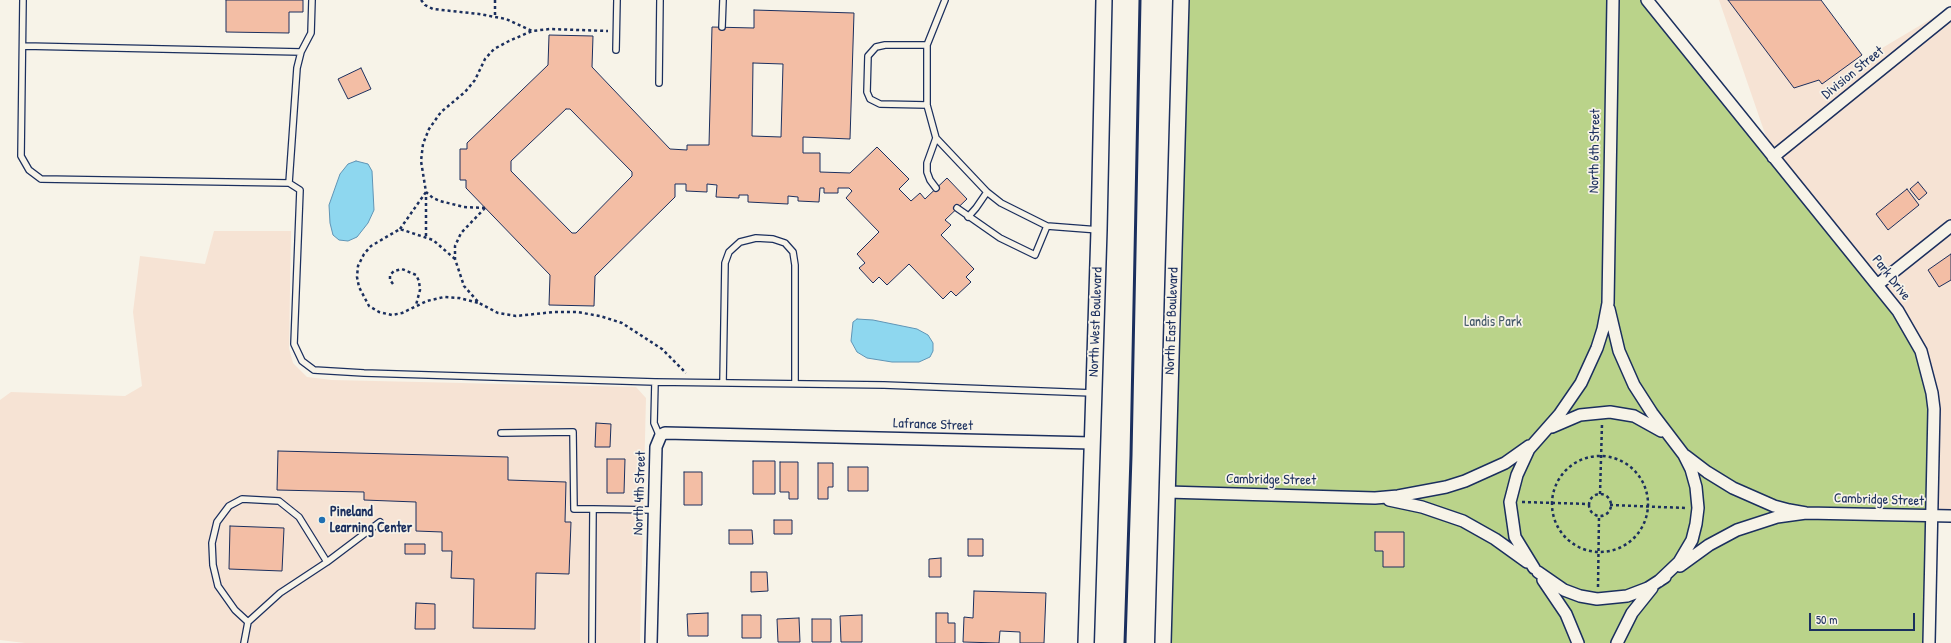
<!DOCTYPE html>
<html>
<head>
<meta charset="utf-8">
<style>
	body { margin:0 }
	#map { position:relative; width:1951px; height:643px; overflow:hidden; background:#f7f3e8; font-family:"Patrick Hand",sans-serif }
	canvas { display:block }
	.scale { position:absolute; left:1809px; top:613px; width:106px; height:18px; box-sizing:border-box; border:2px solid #1b2f5e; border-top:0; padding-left:5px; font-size:12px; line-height:14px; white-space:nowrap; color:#1b2f5e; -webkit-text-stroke:3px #f7f3e8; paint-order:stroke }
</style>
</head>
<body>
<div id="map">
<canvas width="1951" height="643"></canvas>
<div class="scale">50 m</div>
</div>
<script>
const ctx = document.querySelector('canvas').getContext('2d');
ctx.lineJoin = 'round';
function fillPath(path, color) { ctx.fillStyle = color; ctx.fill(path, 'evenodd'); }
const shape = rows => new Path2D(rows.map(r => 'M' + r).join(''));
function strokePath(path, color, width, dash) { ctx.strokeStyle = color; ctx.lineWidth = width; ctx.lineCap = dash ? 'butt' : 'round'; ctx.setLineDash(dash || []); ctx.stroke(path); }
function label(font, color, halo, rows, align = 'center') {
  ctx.font = font + ' "Patrick Hand",sans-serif'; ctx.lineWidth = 3.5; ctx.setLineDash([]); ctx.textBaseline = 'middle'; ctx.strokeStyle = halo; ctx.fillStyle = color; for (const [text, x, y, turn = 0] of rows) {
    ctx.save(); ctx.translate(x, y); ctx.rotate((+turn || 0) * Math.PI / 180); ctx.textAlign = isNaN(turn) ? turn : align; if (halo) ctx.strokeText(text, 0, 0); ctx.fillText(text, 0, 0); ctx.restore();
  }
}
fillPath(shape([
	[1719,0,1805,0,1857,63,1951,7,1951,516,1923,516,1773,157],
	[214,231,291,231,289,348,293,363,307,377,332,380,636,387,646,398,640,643,25,643,0,640,0,400,11,392,125,396,142,386,133,312,140,256,205,264]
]), '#f6e3d4');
fillPath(shape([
	[1181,0,1647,0,1914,337,1932,393,1929,643,1163,643]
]), '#bad38a');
const water = shape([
	[356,161,368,164,372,171,374,210,368,223,357,237,348,241,339,240,333,235,330,223,329,205,340,174,348,164,356,161],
	[857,319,873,320,917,329,928,335,933,343,933,351,930,357,919,362,892,362,867,358,857,352,851,341,853,322,857,319]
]);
fillPath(water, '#8ed7ef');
strokePath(water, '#6094b5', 1);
const building = shape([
	[226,0,303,0,303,12,289,12,289,33,226,32,226,0],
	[1728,0,1821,0,1862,55,1822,84,1819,80,1794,88,1728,0],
	[754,10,854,13,850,139,803,137,803,153,820,153,820,172,850,173,877,147,909,179,899,189,911,201,920,193,925,199,947,178,967,199,945,220,951,225,941,235,974,269,966,277,971,282,956,296,951,291,943,299,909,264,887,285,879,277,873,283,859,268,865,263,857,254,879,232,846,198,852,191,849,188,838,188,838,193,824,193,824,188,820,188,819,202,798,201,798,197,788,196,788,204,748,202,748,195,739,195,739,198,716,197,717,185,707,184,707,192,686,191,686,184,675,184,675,197,595,276,594,306,549,305,550,275,466,188,466,180,460,180,460,149,467,149,467,143,548,65,549,35,593,36,592,67,670,149,687,150,687,145,709,145,712,27,754,28,754,10],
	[753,63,783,64,781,137,752,136,753,63],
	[566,109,570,109,632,172,632,176,576,233,572,233,511,171,511,161,566,109],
	[361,68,371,89,348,99,338,79,361,68],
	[1918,182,1927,193,1919,200,1910,189,1918,182],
	[1907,189,1919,205,1888,230,1876,214,1907,189],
	[1951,254,1951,280,1939,287,1928,270,1951,254],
	[596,423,611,424,610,447,595,447,596,423],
	[278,451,508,457,508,480,566,482,565,522,571,522,569,574,536,573,535,629,473,628,474,579,451,578,452,551,442,551,442,532,416,531,416,502,364,500,364,492,277,490,278,451],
	[607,459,625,459,624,493,607,493,607,459],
	[753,461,775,461,775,494,753,494,753,461],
	[780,462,798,462,798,499,789,499,789,492,780,492,780,462],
	[818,463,833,463,833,487,828,487,828,499,818,499,818,463],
	[848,467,868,467,868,491,848,491,848,467],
	[684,472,702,472,702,505,684,505,684,472],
	[774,520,792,520,792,534,774,534,774,520],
	[230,526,284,528,282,571,229,569,230,526],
	[729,530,752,530,753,544,729,544,729,530],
	[1375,532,1404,532,1404,567,1383,567,1383,551,1375,551,1375,532],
	[968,539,983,539,983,556,968,556,968,539],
	[405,544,425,544,425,554,405,554,405,544],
	[941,558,941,577,929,577,929,559,941,558],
	[751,572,767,572,768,591,751,592,751,572],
	[974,591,1046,593,1044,643,1020,643,1020,632,1000,631,999,643,963,642,964,617,973,618,974,591],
	[416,603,435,604,435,629,415,629,416,603],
	[708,613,708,636,688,636,687,614,708,613],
	[936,613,948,613,948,623,955,623,955,643,936,643,936,613],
	[742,615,761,615,761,638,742,638,742,615],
	[862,615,862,642,841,642,840,616,862,615],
	[799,618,800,642,778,642,777,619,799,618],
	[812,619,831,619,831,642,812,642,812,619]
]);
fillPath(building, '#f3bea5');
strokePath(building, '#1b2f5e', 1);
const service = shape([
	[23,0,21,156,29,170,41,179,289,183,297,68,301,52,311,33,312,0],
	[945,0,927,45,927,105,936,138,987,192,1001,203,1047,226,1099,230],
	[722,27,723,0],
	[927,45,885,45,876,47,868,56,867,92,870,99,880,104,927,105],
	[24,46,301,52],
	[616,50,617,0],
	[659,83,660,0],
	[936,138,927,163,927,172,930,180,936,188],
	[289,183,300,190,294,344,302,361,314,370,364,373,655,382,884,385,1093,393],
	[957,208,1000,238,1035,255,1047,226],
	[968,217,976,208,987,192],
	[655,382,654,423,660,437],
	[723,383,725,263,729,252,740,242,756,238,773,239,785,243,793,252,795,265,795,384],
	[501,433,573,432,574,509,593,509,592,643],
	[593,509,653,510],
	[248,622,235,610,218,586,213,565,212,543,217,522,229,506,242,499,279,501,299,517,327,562],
	[244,643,248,622,280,593,327,562,380,522]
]);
const minor = shape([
	[1647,0,1898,311,1921,351,1932,393,1934,409,1929,643],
	[1773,157,1951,13],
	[1877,285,1951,226],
	[1609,309,1619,351,1634,385,1652,413,1684,455,1691,469,1696,487,1698,508,1696,524,1692,540,1679,562,1659,581],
	[1552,427,1580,415,1610,412,1634,416,1661,431],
	[1686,456,1707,472,1733,488,1774,506,1789,510,1806,513,1951,516],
	[1167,492,1375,498,1398,496,1446,487,1465,481,1505,463,1529,446],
	[1389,500,1422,507,1463,521,1495,539,1527,562],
	[1680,566,1709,545,1737,530,1777,517,1806,513],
	[1534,568,1515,537,1510,502,1517,475,1529,449,1559,415,1581,383,1597,348,1603,329,1608,303,1613,0],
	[1538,572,1564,590,1580,596,1597,599,1627,596,1648,588,1665,577],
	[1543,580,1566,614,1578,643],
	[651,643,656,447,661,435,665,433,1092,443],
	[1617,643,1632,613,1652,588]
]);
const secondary = shape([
	[1086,643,1099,230,1104,0],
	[1163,643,1181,0]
]);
strokePath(service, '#1b2f5e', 8);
strokePath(minor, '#1b2f5e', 14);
strokePath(secondary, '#1b2f5e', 18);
strokePath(shape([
	[421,0,425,5,433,9,479,14,506,19,532,31],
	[495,0,495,17],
	[485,208,464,207,440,201,433,198,426,192,421,161,423,144,429,129,441,112,465,92,475,80,485,59,494,49,509,41,532,31,550,29,608,31],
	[485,208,461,233,455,246,455,259,464,286,479,303,498,313,516,316,554,312,577,312,600,316,622,323,662,349,686,373],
	[400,229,426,192],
	[426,236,426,192],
	[455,259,433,240,400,229,371,246,364,254,358,266,357,277,359,287,369,306,379,312,392,315,402,313,427,301,444,297,459,298,479,303],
	[393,284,390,280,390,275,394,271,402,269,416,275,419,281,420,290,416,305],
	'1552 504a48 48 0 1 1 96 0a48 48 0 1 1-96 0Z',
	[1600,494,1602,424],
	'1589 505a11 11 0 1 1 22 0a11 11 0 1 1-22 0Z',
	[1522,502,1589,504],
	[1610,505,1686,508],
	[1598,587,1599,516]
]), '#1b2f5e', 2.5, [3, 3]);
strokePath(service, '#f7f3e8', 5.5);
strokePath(minor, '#f7f3e8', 11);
strokePath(secondary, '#f7f3e8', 15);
strokePath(shape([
	[1125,643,1131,456,1140,0]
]), '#1b2f5e', 3);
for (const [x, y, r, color] of [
	[322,520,4,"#1f6fb2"]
]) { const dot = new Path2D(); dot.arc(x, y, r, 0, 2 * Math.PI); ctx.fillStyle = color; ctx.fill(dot); strokePath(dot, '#f7f3e8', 1.5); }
label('14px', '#1b2f5e', '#f7f3e8', [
	["Division Street",1853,73,-39],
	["North 6th Street",1595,151,-89],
	["Park Drive",1891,278,52],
	["North East Boulevard",1172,321,-88],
	["North West Boulevard",1096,322,-88],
	["Lafrance Street",933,425,2],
	["Cambridge Street",1271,480,1],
	["North 4th Street",640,493,-88],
	["Cambridge Street",1879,500,2]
]);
label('14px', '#435869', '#f7f3e8', [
	["Landis Park",1493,322]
]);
label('bold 14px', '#1b2f5e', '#f7f3e8', [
	["Pineland",330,512],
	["Learning Center",330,528]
], 'left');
</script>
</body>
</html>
